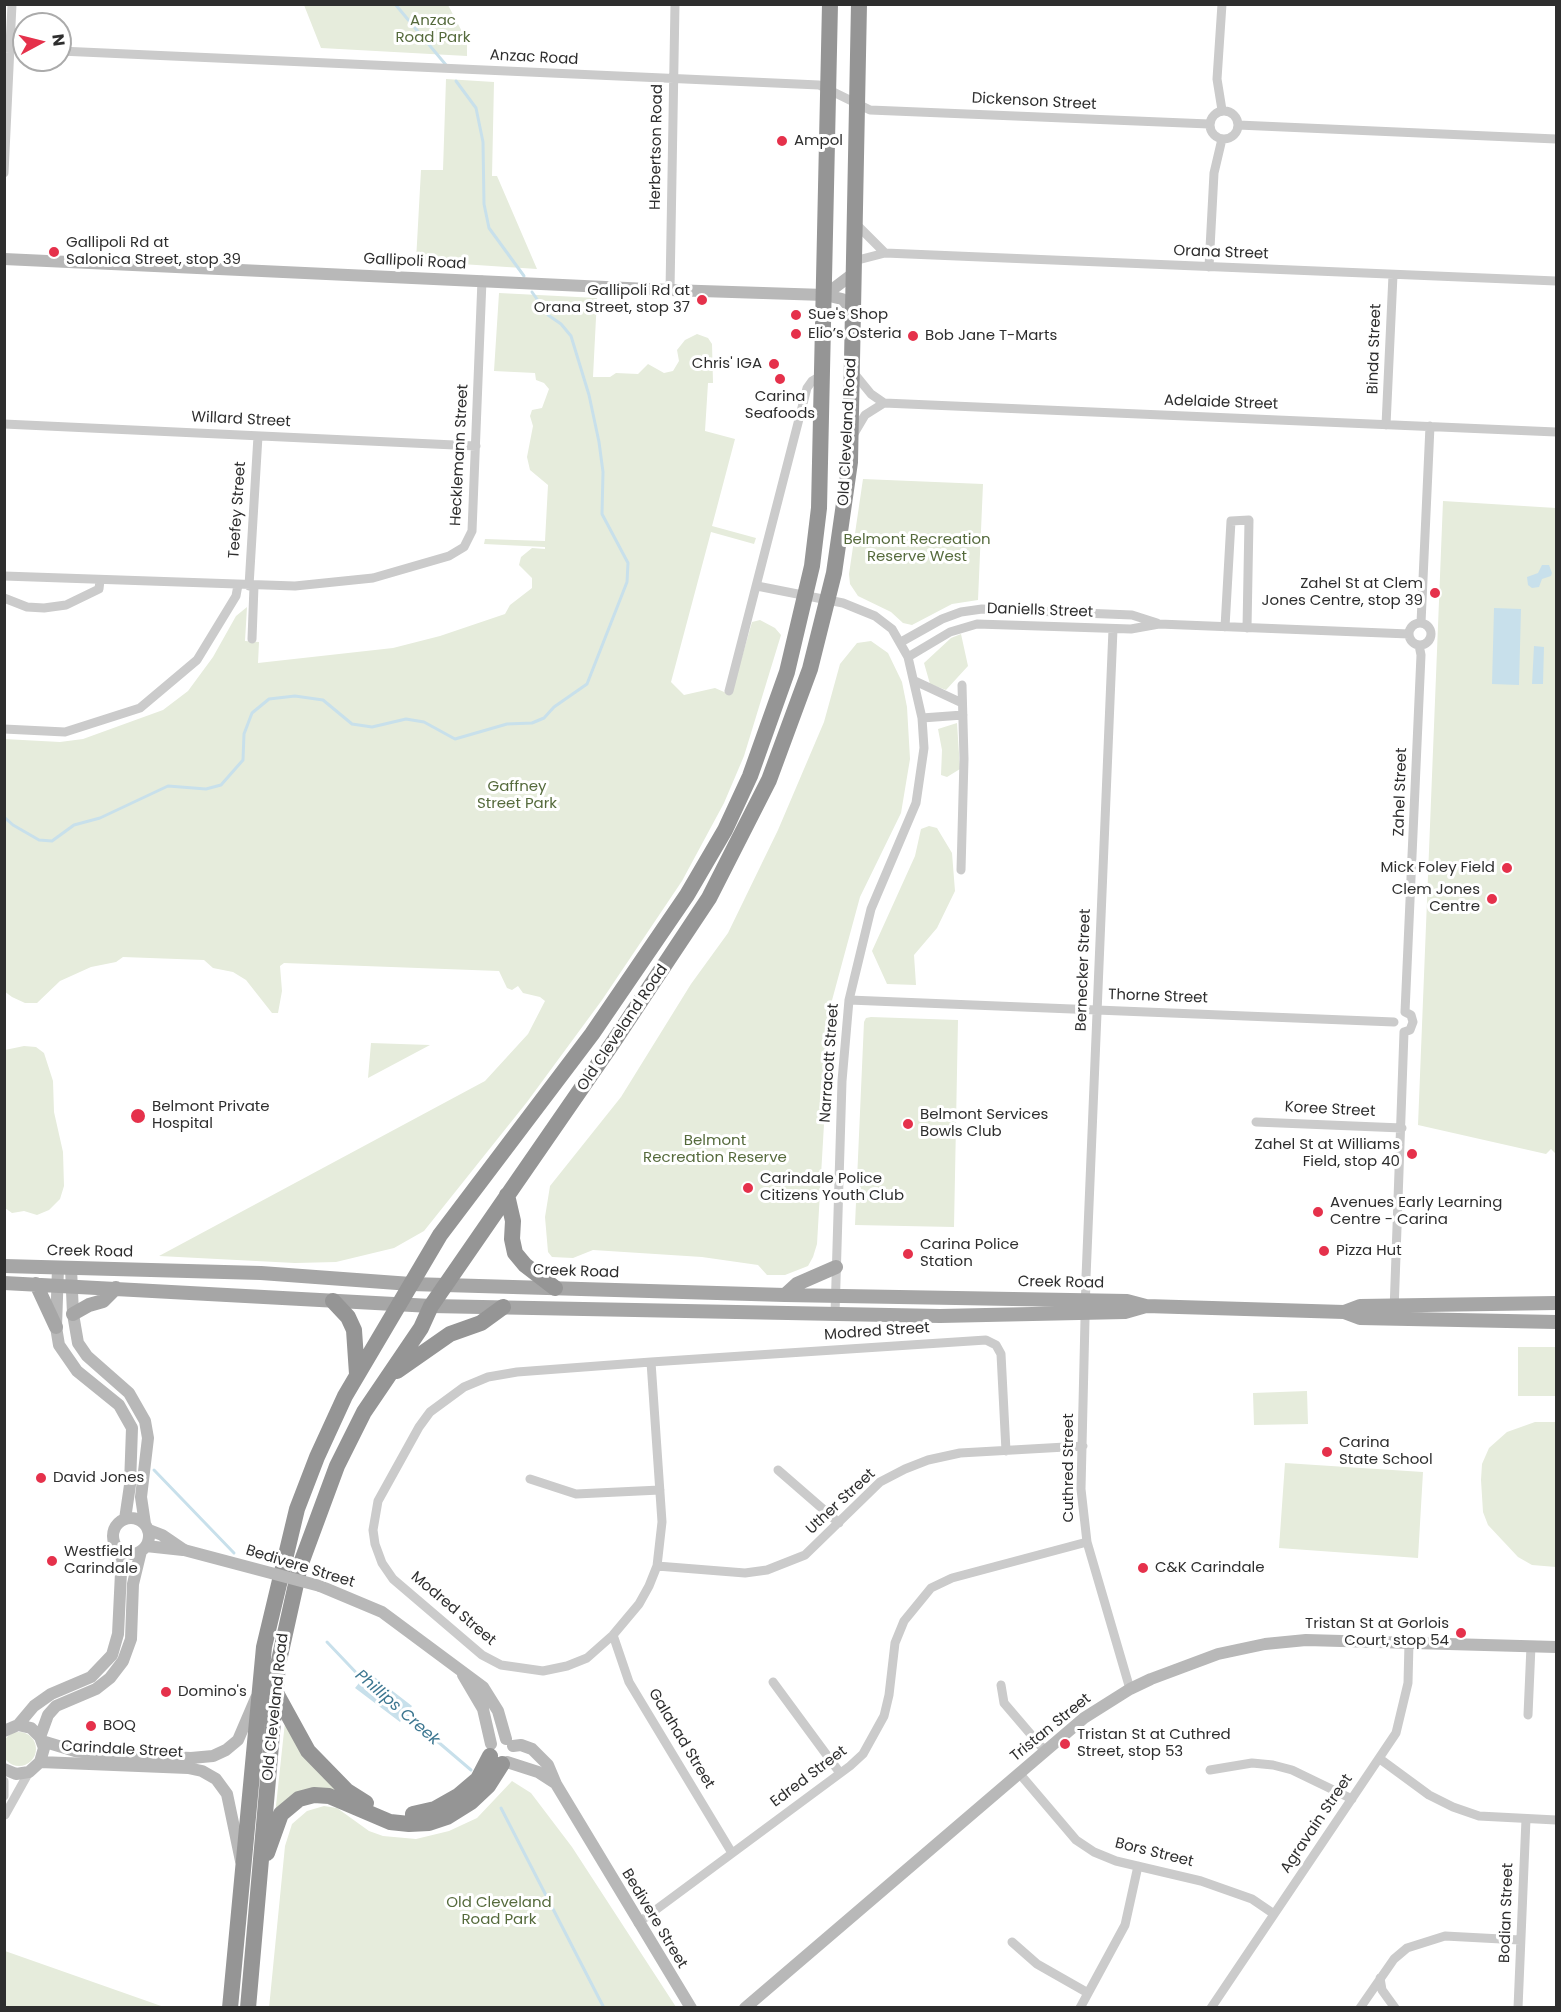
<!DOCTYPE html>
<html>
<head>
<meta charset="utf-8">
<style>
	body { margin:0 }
	#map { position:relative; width:1561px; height:2012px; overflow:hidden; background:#fff; font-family:Poppins,sans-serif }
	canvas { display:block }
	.frame { position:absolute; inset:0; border:6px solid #2e2e2e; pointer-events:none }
	.north { position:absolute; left:12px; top:12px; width:60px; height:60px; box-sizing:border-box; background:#fff; border:2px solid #ababab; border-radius:50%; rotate:83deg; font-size:16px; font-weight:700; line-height:24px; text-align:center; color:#2e2e2e }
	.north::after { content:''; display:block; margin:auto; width:21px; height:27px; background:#e5314b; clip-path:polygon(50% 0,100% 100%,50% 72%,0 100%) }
</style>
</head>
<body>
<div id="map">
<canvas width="1561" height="2012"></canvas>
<div class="frame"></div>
<div class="north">N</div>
</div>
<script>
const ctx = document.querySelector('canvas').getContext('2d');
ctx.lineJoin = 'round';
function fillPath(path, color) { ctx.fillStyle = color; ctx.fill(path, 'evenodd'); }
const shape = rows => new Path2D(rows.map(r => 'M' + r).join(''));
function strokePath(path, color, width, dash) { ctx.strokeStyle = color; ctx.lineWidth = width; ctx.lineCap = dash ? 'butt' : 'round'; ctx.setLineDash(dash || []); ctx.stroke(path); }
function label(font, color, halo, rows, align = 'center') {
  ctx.font = font + ' Poppins,sans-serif'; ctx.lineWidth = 6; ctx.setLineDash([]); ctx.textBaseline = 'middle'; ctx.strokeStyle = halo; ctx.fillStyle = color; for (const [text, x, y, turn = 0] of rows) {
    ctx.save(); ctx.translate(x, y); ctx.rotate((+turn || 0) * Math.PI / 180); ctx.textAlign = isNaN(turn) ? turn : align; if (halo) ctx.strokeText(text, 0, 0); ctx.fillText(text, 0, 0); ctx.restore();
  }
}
fillPath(shape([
	[304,5,448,5,467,41,467,56,321,48],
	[446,79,494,82,492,176,497,176,537,269,416,261,421,170,443,170],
	[499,293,597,298,593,377,610,377,616,373,638,374,648,364,664,373,673,371,679,361,677,350,685,340,697,334,708,338,712,344,713,383,708,383,705,431,735,439,712,526,756,538,754,544,711,532,671,682,684,695,715,688,731,695,752,622,760,620,775,628,781,635,744,756,724,803,682,881,602,1000,527,1102,424,1231,394,1248,336,1262,295,1263,159,1256,485,1081,528,1034,545,1001,540,997,523,993,518,986,512,990,507,988,499,971,284,963,280,966,282,991,278,1013,272,1013,246,980,233,972,213,968,204,960,123,957,116,962,91,967,60,981,37,1003,25,1003,12,997,4,991,4,739,60,742,83,739,163,710,188,691,213,657,236,616,247,607,245,641,259,642,258,663,393,648,440,636,505,614,510,605,532,588,532,578,519,565,521,557,532,548,545,549,545,547,484,544,485,539,545,541,548,485,530,470,527,457,533,426,530,416,532,410,542,408,549,389,544,383,536,380,535,373,494,371],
	[863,479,983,484,978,600,952,604,912,625,903,623,891,612,858,596,850,584,849,574],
	[1443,501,1556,508,1556,1154,1551,1149,1546,1154,1418,1125],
	[961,634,968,666,946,690,930,684,924,663,951,638],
	[871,641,888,653,902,682,907,707,910,759,901,813,860,897,831,1004,817,1244,813,1257,808,1266,785,1275,767,1275,758,1265,702,1257,593,1250,573,1258,552,1257,548,1252,545,1217,550,1186,621,1097,691,984,728,933,778,830,824,722,840,664,857,643],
	[957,723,960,769,947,777,941,775,942,750,938,729],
	[929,826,937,828,952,853,955,891,937,928,914,955,916,985,887,984,872,951,915,856,921,829],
	[871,1017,958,1020,954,1227,855,1225,864,1022,866,1018],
	[371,1043,430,1045,368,1078],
	[24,1046,36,1047,44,1053,53,1081,54,1112,63,1152,64,1186,60,1199,49,1210,37,1215,24,1211,12,1213,5,1208,5,1050],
	[1518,1347,1556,1347,1556,1396,1518,1396],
	[1307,1391,1308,1424,1254,1425,1253,1393],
	[1535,1422,1556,1422,1556,1567,1532,1565,1518,1557,1488,1525,1483,1512,1481,1480,1482,1464,1489,1448,1507,1432],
	[1285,1463,1423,1472,1418,1558,1279,1548],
	[285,1722,339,1787,335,1794,275,1815],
	'2 1749a17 17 0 1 1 34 0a17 17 0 1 1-34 0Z',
	[512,1781,531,1793,572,1847,676,2007,269,2008,285,1846,292,1824,307,1811,324,1806,337,1808,369,1831,383,1836,416,1839,449,1831,477,1818],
	[4,1951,5,1951,164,2007,5,2007]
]), '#e6ecdc');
fillPath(shape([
	[1542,565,1549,565,1552,573,1551,576,1542,579,1539,587,1532,588,1528,585,1527,577,1538,573],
	[1494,608,1521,609,1519,685,1492,684],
	[1534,646,1544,647,1543,684,1532,684],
	[368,1672,412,1706,400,1722,355,1688]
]), '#c8e0eb');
strokePath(shape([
	[395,4,446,65],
	[456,81,476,108,483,142,484,204,489,228,524,276],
	[4,817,13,825,39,840,52,841,74,825,100,818,168,786,206,789,221,785,243,760,244,734,252,713,269,699,295,696,323,700,352,724,372,727,406,719,424,722,455,739,507,724,532,723,544,718,554,707,587,684,627,582,628,563,602,514,603,472,599,442,589,395,571,336,561,324,548,315,532,292],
	[154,1470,234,1553],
	[327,1642,365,1682],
	[403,1712,471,1770],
	[501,1808,604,2008]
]), '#c8e0eb', 3);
strokePath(shape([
	[1222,4,1217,79,1222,110],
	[5,48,24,49],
	[60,51,819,85,870,110,1209,124],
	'1210 125a14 14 0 1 1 28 0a14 14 0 1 1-28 0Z',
	[1238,125,1556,139],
	[4,173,12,4],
	[855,223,885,253],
	[854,261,885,253,1556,281],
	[1209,267,1214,173,1222,139],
	[670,290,675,4],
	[853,372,871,394,884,403],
	[4,424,476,446],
	[1386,425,1393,275],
	[852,437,865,415,884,403,1556,432],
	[4,576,295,586,373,578,449,556,464,547,472,531,482,280],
	[249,586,258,436],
	[757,586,843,603,875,616,892,629,908,657,922,718,924,748,916,803,871,909,849,1000,842,1081,835,1314],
	[4,598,27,607,44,608,66,605,99,589,100,580],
	[1421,623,1430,426],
	'1409 634a11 11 0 1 1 22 0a11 11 0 1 1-22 0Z',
	[1225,627,1231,521,1249,520,1247,628],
	[1113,629,1086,1277,1081,1489,1087,1542,1130,1689],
	[252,639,254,586],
	[901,642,942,619,961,612,982,609,1132,615,1157,623],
	[908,657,950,632,977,624,1131,629,1159,624,1409,634],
	[915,681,962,703],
	[729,691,807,388,812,381,822,375],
	[922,718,963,715],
	[4,729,65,732,140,708,197,660,236,596,238,585],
	[961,870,964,759,962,685],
	[849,1000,1394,1022],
	[1405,1012,1421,655,1419,645],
	[1404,1032,1410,1030,1413,1022,1411,1015,1405,1012],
	[1256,1122,1402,1128],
	[1394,1311,1404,1032],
	[651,1362,662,1522,657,1566,649,1586,639,1604,613,1635,587,1658,567,1666,543,1671,501,1665,482,1655,393,1579,382,1563,375,1544,373,1530,378,1501,419,1427,430,1412,464,1387,488,1377,517,1372,651,1362,986,1340,996,1345,1001,1354,1006,1451],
	[778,1470,839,1523],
	[530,1479,576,1494,660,1490],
	[657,1566,745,1573,767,1570,805,1555,880,1482,905,1469,928,1460,960,1453,1083,1446],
	[613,1635,629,1682,732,1853],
	[773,1682,840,1773],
	[1001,1685,1004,1703,1045,1751],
	[1528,1715,1531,1646],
	[1380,1759,1429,1795,1453,1807,1479,1816,1556,1820],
	[1210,1770,1252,1763,1273,1765,1292,1770,1352,1799],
	[1019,1773,1076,1840,1094,1852,1116,1861,1201,1881,1252,1899,1274,1914],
	[4,1781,4,1796],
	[5,1815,29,1772],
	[638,1923,850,1766,863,1754,884,1716,889,1695,895,1643,904,1621,931,1588,952,1578,1087,1542],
	[1012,1942,1037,1964,1088,1993],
	[1380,1978,1382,1990,1395,2008],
	[1080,2008,1125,1925,1138,1866],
	[1211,2008,1396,1733,1408,1683,1409,1643],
	[1360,2008,1394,1959,1407,1948,1445,1936,1520,1940],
	[1518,2008,1526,1819]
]), '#cbcbcb', 9);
strokePath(shape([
	[4,259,670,290,825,295,842,299,853,310],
	[825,295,854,273],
	[58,1268,56,1327,59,1345,77,1371,119,1405,132,1428,130,1485,125,1519],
	[71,1268,73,1314,78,1343,87,1356,129,1393,145,1421,148,1438,141,1497,145,1524],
	'113 1536a18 18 0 1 1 36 0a18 18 0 1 1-36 0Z',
	[149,1530,162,1535,184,1550],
	[146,1546,183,1550],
	[320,1586,382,1612,483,1687,498,1711,506,1739],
	[463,1675,483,1709,491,1744],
	[18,1725,34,1706,51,1694,91,1677,112,1655,118,1634,122,1552],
	[4,1731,18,1725,31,1728,40,1737,44,1748,40,1762,29,1772,16,1774,4,1769],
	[40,1737,48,1715,56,1706,96,1689,110,1678,123,1661,131,1639,133,1584,141,1551],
	[42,1741,75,1751,109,1754,191,1758,213,1756,226,1750,238,1740,256,1698],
	[513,1746,521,1745,532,1749,548,1765,556,1784,691,2008],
	[40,1762,188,1768,202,1771,216,1779,227,1794,241,1861],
	[507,1762,538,1772,555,1783],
	[745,2008,1084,1718,1130,1689,1151,1679,1218,1654,1265,1644,1306,1640,1556,1647]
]), '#b8b8b8', 12);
strokePath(shape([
	[4,1266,261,1273,411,1284,785,1295,1127,1301,1146,1306,1344,1312,1360,1318,1556,1322],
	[4,1283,431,1306,940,1316,1125,1312,1146,1306],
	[36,1284,56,1327],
	[785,1295,797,1284,836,1267],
	[1344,1312,1360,1306,1556,1303],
	[73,1314,89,1305,103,1301,116,1288]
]), '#a6a6a6', 14);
strokePath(shape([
	[507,1195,513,1221,512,1239,515,1253,525,1265,555,1288],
	[333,1301,348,1317,354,1330,357,1374],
	[397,1371,450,1334,481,1323,503,1307],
	[275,1691,308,1751,347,1791,366,1803],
	[413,1814,435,1809,458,1796,478,1779,490,1756],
	[267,1853,281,1814,299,1799,314,1795,329,1796,390,1822,409,1824,429,1823,447,1817,471,1802,488,1786,502,1764],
	[230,2008,264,1647,297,1509,317,1457,345,1396,440,1235,592,1034,687,895,725,830,750,776,787,672,812,566,819,508,830,4],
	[248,2008,278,1665,300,1566,337,1466,364,1412,421,1328,431,1306,612,1044,709,898,769,780,810,669,834,573,850,462,859,4]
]), '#959595', 16);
strokePath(shape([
	[184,1550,320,1586]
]), '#b8b8b8', 12);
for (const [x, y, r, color] of [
	[782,141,6,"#e5314b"],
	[54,252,6,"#e5314b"],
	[702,300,6,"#e5314b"],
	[796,315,6,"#e5314b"],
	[796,334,6,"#e5314b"],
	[913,336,6,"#e5314b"],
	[774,364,6,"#e5314b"],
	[780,379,6,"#e5314b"],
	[1435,593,6,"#e5314b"],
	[1507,868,6,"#e5314b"],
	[1492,899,6,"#e5314b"],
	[138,1116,8,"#e5314b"],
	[908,1124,6,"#e5314b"],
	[1412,1154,6,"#e5314b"],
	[748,1188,6,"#e5314b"],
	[1318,1212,6,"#e5314b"],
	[1324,1251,6,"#e5314b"],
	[908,1254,6,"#e5314b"],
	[1327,1452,6,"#e5314b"],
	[41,1478,6,"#e5314b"],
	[52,1561,6,"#e5314b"],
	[1143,1568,6,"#e5314b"],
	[1461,1633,6,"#e5314b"],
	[166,1692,6,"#e5314b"],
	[91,1726,6,"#e5314b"],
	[1065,1744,6,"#e5314b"]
]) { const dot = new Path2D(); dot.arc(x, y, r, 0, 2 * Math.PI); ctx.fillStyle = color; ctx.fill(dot); strokePath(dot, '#fff', 2); }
label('15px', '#556a3c', '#fff', [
	["Anzac",433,21],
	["Road Park",433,38],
	["Belmont Recreation",917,540],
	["Reserve West",917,557],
	["Gaffney",517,787],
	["Street Park",517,804],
	["Belmont",715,1141],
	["Recreation Reserve",715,1158],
	["Old Cleveland",499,1903],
	["Road Park",499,1920]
]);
label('15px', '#2e2e2e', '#fff', [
	["Anzac Road",534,58,3],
	["Dickenson Street",1034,102,3],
	["Herbertson Road",657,147,-89],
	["Orana Street",1221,253,2],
	["Gallipoli Road",415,262,3],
	["Binda Street",1375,349,-88],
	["Adelaide Street",1221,403,2],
	["Willard Street",241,420,3],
	["Old Cleveland Road",848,432,-87],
	["Hecklemann Street",460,455,-87],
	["Teefey Street",238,510,-86],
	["Daniells Street",1040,611,2],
	["Zahel Street",1401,792,-88],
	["Bernecker Street",1084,970,-88],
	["Thorne Street",1158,997,2],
	["Old Cleveland Road",623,1028,-56],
	["Narracott Street",830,1063,-86],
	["Koree Street",1330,1110,3],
	["Creek Road",90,1252,1],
	["Creek Road",576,1272,2],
	["Creek Road",1061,1283,1],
	["Modred Street",877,1332,-4],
	["Cuthred Street",1069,1468,-90],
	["Uther Street",841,1502,-43],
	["Bedivere Street",300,1567,17],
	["Modred Street",453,1609,40],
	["Old Cleveland Road",276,1707,-84],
	["Tristan Street",1051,1728,-39],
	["Galahad Street",681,1739,59],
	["Carindale Street",122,1750,3],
	["Edred Street",809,1777,-37],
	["Agravain Street",1317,1824,-56],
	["Bors Street",1154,1853,14],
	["Bodian Street",1507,1913,-88],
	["Bedivere Street",654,1919,59]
]);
label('15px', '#2e2e2e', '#fff', [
	["Ampol",794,141],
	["Gallipoli Rd at",66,243],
	["Salonica Street, stop 39",66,260],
	["Gallipoli Rd at",690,291,"right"],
	["Orana Street, stop 37",690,308,"right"],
	["Sue's Shop",808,315],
	["Elio’s Osteria",808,334],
	["Bob Jane T-Marts",925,336],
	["Chris' IGA",762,364,"right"],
	["Carina",780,397,"center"],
	["Seafoods",780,414,"center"],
	["Zahel St at Clem",1423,584,"right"],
	["Jones Centre, stop 39",1423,601,"right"],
	["Mick Foley Field",1495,868,"right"],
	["Clem Jones",1480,890,"right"],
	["Centre",1480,907,"right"],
	["Belmont Private",152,1107],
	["Hospital",152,1124],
	["Belmont Services",920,1115],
	["Bowls Club",920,1132],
	["Zahel St at Williams",1400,1145,"right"],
	["Field, stop 40",1400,1162,"right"],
	["Carindale Police",760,1179],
	["Citizens Youth Club",760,1196],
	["Avenues Early Learning",1330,1203],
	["Centre - Carina",1330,1220],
	["Carina Police",920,1245],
	["Station",920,1262],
	["Pizza Hut",1336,1251],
	["Carina",1339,1443],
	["State School",1339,1460],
	["David Jones",53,1478],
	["Westfield",64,1552],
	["Carindale",64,1569],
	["C&K Carindale",1155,1568],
	["Tristan St at Gorlois",1449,1624,"right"],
	["Court, stop 54",1449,1641,"right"],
	["Domino's",178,1692],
	["BOQ",103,1726],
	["Tristan St at Cuthred",1077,1735],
	["Street, stop 53",1077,1752]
], 'left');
label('italic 16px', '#3c7690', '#fff', [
	["Phillips Creek",397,1708,41]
]);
</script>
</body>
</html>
